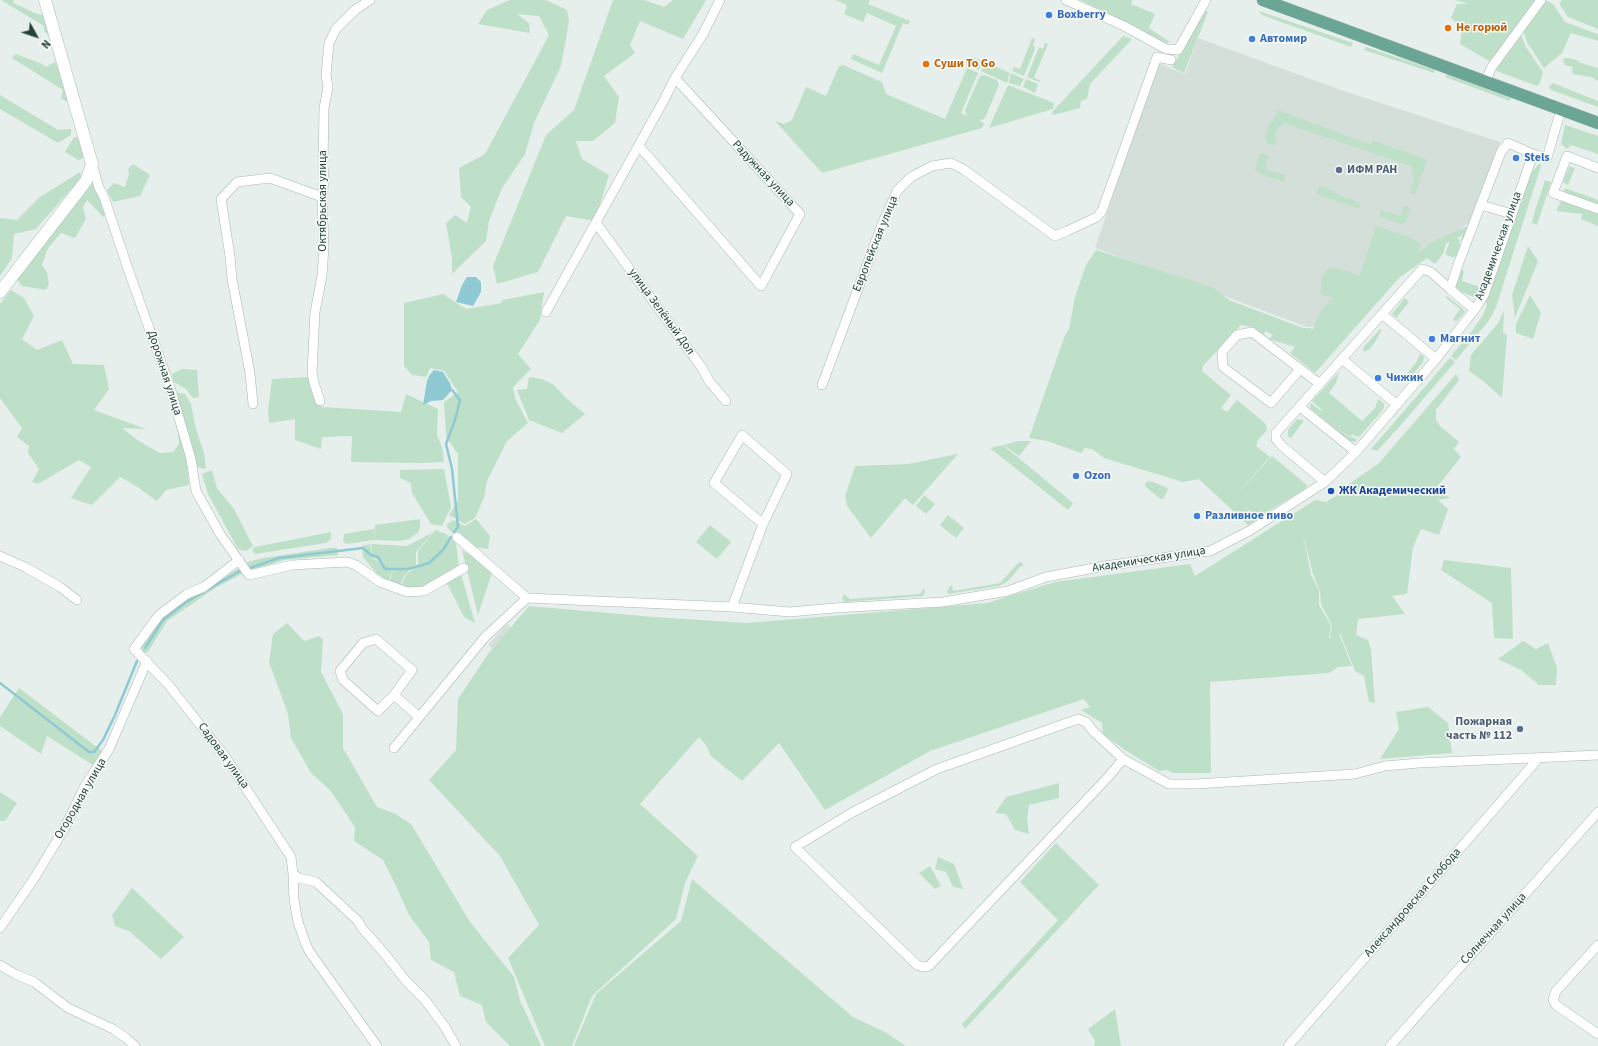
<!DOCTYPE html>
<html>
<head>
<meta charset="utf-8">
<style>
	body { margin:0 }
	#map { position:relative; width:1598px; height:1046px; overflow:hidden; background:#e6efeb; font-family:"Source Sans 3",sans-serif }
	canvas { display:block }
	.north { position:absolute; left:16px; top:16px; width:40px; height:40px; -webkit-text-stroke:3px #f7fbf9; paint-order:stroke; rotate:130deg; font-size:11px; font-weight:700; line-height:16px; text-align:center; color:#24423a }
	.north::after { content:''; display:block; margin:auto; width:14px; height:18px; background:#24423a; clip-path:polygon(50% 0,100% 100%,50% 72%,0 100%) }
</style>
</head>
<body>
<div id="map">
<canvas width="1598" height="1046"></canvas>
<div class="north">N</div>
</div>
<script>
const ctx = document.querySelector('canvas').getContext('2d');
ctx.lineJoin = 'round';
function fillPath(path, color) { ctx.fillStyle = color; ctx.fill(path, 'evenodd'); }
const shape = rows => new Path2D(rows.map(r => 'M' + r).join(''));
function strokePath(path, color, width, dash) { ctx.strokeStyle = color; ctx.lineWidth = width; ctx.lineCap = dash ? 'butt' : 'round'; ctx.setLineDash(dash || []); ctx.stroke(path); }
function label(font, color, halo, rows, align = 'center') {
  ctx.font = font + ' "Source Sans 3",sans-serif'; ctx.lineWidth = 3; ctx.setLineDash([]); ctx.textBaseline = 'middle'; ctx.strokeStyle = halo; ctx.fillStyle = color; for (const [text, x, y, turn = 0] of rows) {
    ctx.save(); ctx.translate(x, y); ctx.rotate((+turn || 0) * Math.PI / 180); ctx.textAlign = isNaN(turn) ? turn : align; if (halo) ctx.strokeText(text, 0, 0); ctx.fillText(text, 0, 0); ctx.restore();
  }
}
fillPath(shape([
	[1198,38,1341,90,1500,142,1469,223,1311,327,1307,327,1095,248,1158,63,1185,74],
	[507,624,517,633,498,654,488,645]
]), '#d4dfda');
fillPath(shape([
	[1,0,14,0,13,3,37,14,45,15,53,39,44,31,44,26],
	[510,0,546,0,567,10,569,22,561,66,534,123,525,154,502,188,489,221,486,241,452,274,452,258,446,223,455,215,467,223,471,207,461,197,459,168,485,154,549,35,539,16,517,14,529,23,530,33,478,24,487,10],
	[613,0,644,0,664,7,673,0,706,0,683,39,640,21,630,45,635,53,604,76,619,97,615,123,593,141,576,141,582,159,609,175,595,221,566,216,538,272,497,284,493,266,546,135,574,110],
	[835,0,870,0,868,4,910,21,908,25,903,23,882,73,851,59,853,54,879,65,896,26,867,13,863,22,844,14,847,5],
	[1080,0,1132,0,1131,4,1155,14,1149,28,1170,42,1166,43,1116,17],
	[1455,0,1535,0,1535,2,1506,44,1489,61,1460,44,1462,28,1451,18,1457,4,1466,4,1467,3],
	[1545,0,1553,4,1565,22,1598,34,1598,41,1571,33,1562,53,1544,68,1527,42,1523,30],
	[1562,0,1598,0,1598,29,1568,17,1559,3],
	[1205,11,1208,12,1184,73,1172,67],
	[1259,11,1353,43,1351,47,1262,15],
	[1521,35,1526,47,1543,72,1540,83,1537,86,1494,70],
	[1123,36,1132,39,1090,84,1087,99,1081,101,1080,108,1053,115,1052,112],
	[1032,38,1035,39,1033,45,1035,46,1034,49,1035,49,1024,76,1012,71,1014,67,1020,69],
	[1045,43,1048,44,1034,78,1040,80,1039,82,1027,77,1039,47,1043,49],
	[1366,47,1435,70,1434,73,1364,50],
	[16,54,42,64,46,67,55,62,63,76,70,97,67,102,61,98,63,90,12,58],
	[971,57,983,61,979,70,968,66],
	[1564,58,1569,58,1579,61,1578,62,1598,68,1598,81,1591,77,1573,74,1572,69,1573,67,1565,65,1563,61],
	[985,62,1010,73,1007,83,981,71],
	[843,65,882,82,886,94,945,119,967,68,978,73,961,113,967,116,965,110,980,76,984,75,997,80,999,85,985,118,980,121,984,123,982,128,822,173,775,121,784,124,792,120,806,87,826,96,839,66],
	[1011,73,1024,79,1020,86,1009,83],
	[1447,74,1511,98,1510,101,1445,77],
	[1026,79,1038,84,1035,93,1023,87],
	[1553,83,1598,101,1598,107,1551,90,1549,87],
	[1008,85,1054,103,1053,109,989,128],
	[0,95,58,130,71,129,71,135,58,143,0,109],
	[1278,110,1371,145,1373,140,1427,160,1415,195,1410,193,1414,178,1412,175,1413,167,1284,123,1282,126,1279,126,1275,136,1277,139,1275,145,1267,144,1265,139,1270,122,1273,121],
	[1565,125,1598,136,1598,154,1571,145,1567,149,1561,144],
	[74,137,82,138,84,151,82,159,78,160,65,152],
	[1260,153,1269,156,1265,169,1286,175,1283,182,1258,173,1255,169],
	[1540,163,1541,166,1496,307,1490,319,1456,360,1451,356,1472,331,1483,315,1487,305,1485,301,1531,173],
	[133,164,150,175,140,196,113,202,107,190,114,183,125,187,129,174,128,169],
	[1571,167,1575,168,1568,185,1563,182,1569,167],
	[80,172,81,178,36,229,14,234,12,258,0,276,0,218,17,220,40,197],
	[1545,180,1551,182,1537,225,1532,223,1533,217],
	[91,181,95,186,107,213,103,217,87,200,83,207,86,219,75,238,61,233,48,248,42,265,47,272,49,284,46,290,22,286,16,278],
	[1320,186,1334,191,1334,193,1361,203,1359,209,1319,195,1317,192],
	[1565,188,1598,200,1598,207,1563,194],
	[1561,201,1598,213,1598,219,1590,216,1598,219,1598,226,1581,219,1582,214,1556,211],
	[1404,206,1410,208,1406,222,1402,224,1382,217,1380,214,1381,210,1400,216],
	[1376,226,1411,238,1422,244,1418,253,1434,241,1468,226,1463,240,1461,239,1462,235,1457,238,1460,240,1458,248,1459,244,1461,245,1456,256,1455,256,1454,258,1445,254,1450,241,1446,244,1443,254,1435,264,1427,258,1399,278,1315,373,1290,353,1295,347,1269,339,1273,335,1266,331,1263,335,1253,327,1241,325,1203,366,1202,371,1231,395,1221,408,1227,412,1237,400,1266,424,1267,430,1258,440,1256,446,1270,457,1234,497,1272,456,1307,485,1305,489,1257,518,1244,506,1257,520,1248,525,1199,479,1183,482,1104,458,1092,449,1085,448,1081,453,1047,441,1029,438,1065,335,1069,329,1075,297,1086,265,1096,250,1214,288,1229,300,1303,328,1311,328,1312,330,1321,310,1333,298,1320,294,1322,276,1331,267,1360,275],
	[1528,246,1538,261,1515,318,1512,295],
	[1461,269,1464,271,1462,281,1480,287,1478,294,1474,297,1461,292,1456,288,1455,285],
	[11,290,24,298,34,316,22,339,37,350,62,340,73,364,104,365,109,389,94,410,146,429,122,428,139,441,160,453,173,452,179,444,177,424,186,457,189,485,166,490,157,501,133,484,120,477,92,505,71,498,91,467,79,460,38,484,32,482,39,469,28,453,29,446,17,437,22,428,0,398,0,304],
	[544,292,540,320,518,354,531,369,513,387,515,398,528,423,507,441,487,481,484,498,475,518,465,524,449,515,458,501,458,454,446,437,444,402,458,392,444,371,430,368,426,377,412,375,404,366,404,303,443,294,466,309,502,303,502,300],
	[1530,295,1541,313,1533,339,1516,333,1516,324],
	[1447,296,1463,309,1465,312,1456,322,1453,319,1460,309,1446,298],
	[1405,298,1409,302,1396,318,1392,314],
	[1504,310,1503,332,1507,336,1502,398,1482,380,1469,371,1471,355,1499,322],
	[1380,329,1382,330,1375,342,1370,349,1364,352,1363,348],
	[1420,354,1424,357,1423,362,1407,382,1404,377,1415,364],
	[1450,358,1455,362,1400,426,1377,451,1371,449],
	[182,369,197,370,199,397,193,398,186,389,174,382,172,374],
	[1339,372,1336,383,1329,393,1362,421,1375,408,1378,399,1384,403,1384,408,1381,412,1360,436,1357,437,1352,434,1349,437,1336,427,1349,438,1351,436,1357,440,1355,442,1350,441,1310,408,1311,403,1321,411,1322,410,1312,401],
	[1456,374,1459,380,1436,410,1436,420,1440,426,1459,442,1454,449,1461,457,1437,487,1450,498,1438,500,1448,509,1439,535,1421,529,1413,547,1407,594,1392,596,1405,614,1358,619,1356,635,1368,640,1371,650,1375,703,1369,702,1364,676,1355,671,1340,633,1339,634,1352,666,1338,667,1329,673,1210,682,1211,773,1173,773,1167,770,1159,771,1125,750,1103,734,1102,723,1081,710,1090,707,1084,699,930,751,825,810,779,743,742,781,711,756,706,745,699,737,640,804,698,856,685,883,676,919,592,996,572,1046,545,1046,508,958,539,925,500,856,429,780,456,750,458,699,488,654,529,606,654,617,747,623,987,603,1055,582,1190,564,1195,576,1315,500,1326,502,1336,496,1342,489,1379,463],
	[1303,535,1313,574,1320,592,1321,604,1332,625,1330,637,1334,636,1329,638,1331,625,1319,605,1319,591,1311,575],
	[309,377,322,407,401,412,406,394,438,409,437,435,442,447,444,462,421,463,351,462,352,436,322,437,321,449,295,440,295,419,269,423,268,410,272,379],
	[529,377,542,379,554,385,566,398,585,414,562,433,529,420,517,390,527,389],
	[174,392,185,394,191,404,196,429,204,453,206,469,196,467,189,434],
	[1297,419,1303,420,1303,422,1291,438,1288,436,1288,430],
	[1018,441,1031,441,1019,456,1004,445],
	[1003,445,1073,503,1068,510,990,448],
	[957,454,958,454,913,505,905,498,871,538,847,506,845,496,855,466,909,464],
	[444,469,451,507,442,526,431,524,412,493,411,483,400,478,400,470],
	[212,470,217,488,234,509,253,546,246,551,238,549,208,494,202,474],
	[1150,481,1166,487,1168,489,1163,499,1159,498,1146,487,1145,485,1146,482],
	[924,495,935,504,926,514,916,506],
	[948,515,964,528,956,538,940,525],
	[420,519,420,527,418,533,409,539,401,541,374,540,375,525],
	[476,519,490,536,488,549,473,547,469,540,450,531,446,525,454,520,465,526],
	[710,525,731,542,717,559,696,542],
	[374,529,374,540,346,544,343,541,344,534],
	[435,530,446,534,456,543,459,567,475,623,464,617,448,585,440,579,424,589,410,589,401,586,406,575,418,565,418,551],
	[331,532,331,539,326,543,255,554,252,550,255,547],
	[432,533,416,552,416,564,405,575,400,585,390,582,394,566,389,581,377,574,363,557,362,546,370,544,373,559,388,564,373,558,371,544,407,546],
	[330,548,337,548,338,555,284,560,251,571,247,562,263,558],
	[462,550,493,570,478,615],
	[1444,560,1511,568,1513,639,1494,638,1492,603,1441,570],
	[1019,562,1022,563,1024,566,1021,566,1008,581,999,586,948,594,947,592,949,587,952,585,953,591,1000,583],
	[241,567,244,573,217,587,167,621,148,652,144,653,141,647,160,620,176,606],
	[924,588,925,592,923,596,844,602,842,598,844,594,850,599,920,594],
	[287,623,304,641,319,636,323,639,321,672,343,714,343,748,377,807,394,813,411,824,470,922,514,977,520,1000,541,1046,510,1046,486,1022,482,1005,460,996,454,972,431,960,429,942,409,915,397,888,383,860,354,841,355,827,330,790,311,773,291,738,288,714,269,662,273,634],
	[1523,641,1536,649,1548,643,1557,668,1556,685,1539,685,1521,670,1498,659],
	[19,688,102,751,93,765,47,736,41,754,0,726,0,717],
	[1428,707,1448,723,1452,753,1380,759,1399,729,1396,712],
	[1059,783,1059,798,1029,805,1027,818,1029,834,1015,830,1006,814,995,813,1006,797],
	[0,792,17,803,5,821,0,821],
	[1056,843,1099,885,965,1029,962,1024,1058,920,1020,882],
	[938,857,954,864,963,889,953,887,946,872,935,869],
	[930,866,941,886,935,889,919,873],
	[692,879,853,1017,885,1032,906,1046,574,1046,596,994,681,921],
	[132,888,184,937,161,959,129,931,115,926,112,915],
	[1115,1009,1121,1046,1094,1046,1095,1041,1088,1029]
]), '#bfe0c8');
fillPath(shape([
	[467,277,476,277,481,282,481,292,473,306,456,302,462,285],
	[434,370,443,372,450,383,452,390,443,400,431,401,423,405,427,381,429,376]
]), '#8ec9d4');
strokePath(shape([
	[452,390,460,400,455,420,446,444,452,469,458,527,454,532],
	[145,648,163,620,185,603,238,572,279,558,363,548,371,555,378,557,385,569,408,569,429,563,443,550,451,537],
	[0,683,89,752,94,752,103,740,115,715,137,661]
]), '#8ec9d4', 2.5);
const street = shape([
	[1066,0,1124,26,1166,49,1178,50,1206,0],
	[1486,81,1491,68,1541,0],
	[639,146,761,286,800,214,675,78],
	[92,164,99,188,104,197,127,266,170,387,191,459,196,491,220,534,249,575,292,565,347,562,356,565,380,582,407,592,424,591,464,568],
	[1598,168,1567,156,1553,193,1598,209],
	[1481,205,1512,214],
	[596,223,702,368,709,381,726,401],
	[1475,309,1470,306,1450,289,1459,262,1501,152,1508,143,1533,154],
	[546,312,664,100,675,78,703,34,720,0],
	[1382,314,1422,269,1431,272,1450,289],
	[1342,359,1397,405],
	[1300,369,1271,403,1223,367,1222,352,1237,335,1252,332,1312,378,1320,384],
	[822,385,883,222,897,191,911,177,932,166,951,163,963,169,1055,236,1067,231,1097,217,1102,211,1157,57,1171,60],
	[320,401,314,383,312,373,315,312,322,276,324,247,322,197,324,181,323,164,324,108,328,87,326,75,329,43,336,29,355,10,370,0],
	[253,404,250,373,232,279,230,256,221,199,237,182,270,178,322,197],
	[1300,407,1356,452],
	[1325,482,1282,446,1276,439,1276,433,1382,314,1436,359],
	[763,524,714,483,742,435,787,474,763,524,732,607,790,612,834,608,943,602,1008,591,1046,577,1105,566,1210,551,1249,531,1325,482,1356,452,1436,359,1475,309,1484,295,1533,154,1547,158,1561,109],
	[457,537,527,598,732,607],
	[0,556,25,567,60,587,77,600],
	[239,560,204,587,187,594,159,615,134,649,167,683,224,755,291,857,293,874,299,878,316,882,358,921,362,928,384,953,406,981,425,1000,445,1027,456,1046],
	[394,695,412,670,376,639,363,643,340,671,343,680,378,711,394,695,419,717],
	[394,748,485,637,527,598],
	[1123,759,1093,731,1086,722,1078,719,937,769,853,812,795,847,917,965,923,967,929,966,1110,775,1123,759,1169,784,1196,784,1355,774,1385,766,1419,763,1598,755],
	[293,874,294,900,298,922,305,942,309,951,377,1046],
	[0,928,35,877,64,829,85,786,109,749,147,661],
	[1598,945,1556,991,1553,1000,1556,1005,1598,1034],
	[0,965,15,974,34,982,68,1008,113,1029,126,1038,135,1046],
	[1288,1046,1538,759],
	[1390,1046,1598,812]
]);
const secondary = shape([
	[0,292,86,181,92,164,45,0]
]);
const primary = shape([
	[1263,0,1598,123]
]);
strokePath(street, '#a8b8b2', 10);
strokePath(secondary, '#a4bbb3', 13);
strokePath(primary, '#c2cac8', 13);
strokePath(street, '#fff', 9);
strokePath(secondary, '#fff', 12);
strokePath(primary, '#6aa596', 12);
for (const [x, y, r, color] of [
	[1049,15,4,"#3f7fe0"],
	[1448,28,4,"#e8710a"],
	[1252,39,4,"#3f7fe0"],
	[926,64,4,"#e8710a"],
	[1516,158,4,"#3f7fe0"],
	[1339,170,4,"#5c6f8a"],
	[1432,339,4,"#3f7fe0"],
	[1378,378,4,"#3f7fe0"],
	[1076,476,4,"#3f7fe0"],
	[1331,491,4,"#1a4fb4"],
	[1197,516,4,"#3f7fe0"],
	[1520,729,4,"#5c6f8a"]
]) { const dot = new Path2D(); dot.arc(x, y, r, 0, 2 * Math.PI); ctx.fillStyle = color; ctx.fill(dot); strokePath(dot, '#f7fbf9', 1.5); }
label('bold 12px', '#366cbe', '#f7fbf9', [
	["Boxberry",1057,15],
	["Автомир",1260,39],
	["Stels",1524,158],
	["Магнит",1440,339],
	["Чижик",1386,378],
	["Ozon",1084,476],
	["Разливное пиво",1205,516]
], 'left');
label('bold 12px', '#c56008', '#f7fbf9', [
	["Не горюй",1456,28],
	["Суши To Go",934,64]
], 'left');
label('bold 12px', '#4e5e75', '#f7fbf9', [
	["ИФМ РАН",1347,170],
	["Пожарная",1512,722,"right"],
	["часть № 112",1512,736,"right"]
], 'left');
label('12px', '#24423a', '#f7fbf9', [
	["Радужная улица",763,174,47],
	["Октябрьская улица",323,201,-90],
	["Европейская улица",876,244,-68],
	["Академическая улица",1499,246,-70],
	["улица Зелёный Дол",661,312,54],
	["Дорожная улица",164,373,72],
	["Академическая улица",1149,560,-9],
	["Садовая улица",223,756,54],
	["Огородная улица",81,799,-60],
	["Александровская Слобода",1413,903,-49],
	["Солнечная улица",1494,929,-48]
]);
label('bold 12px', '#164399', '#f7fbf9', [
	["ЖК Академический",1339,491]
], 'left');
</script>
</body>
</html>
